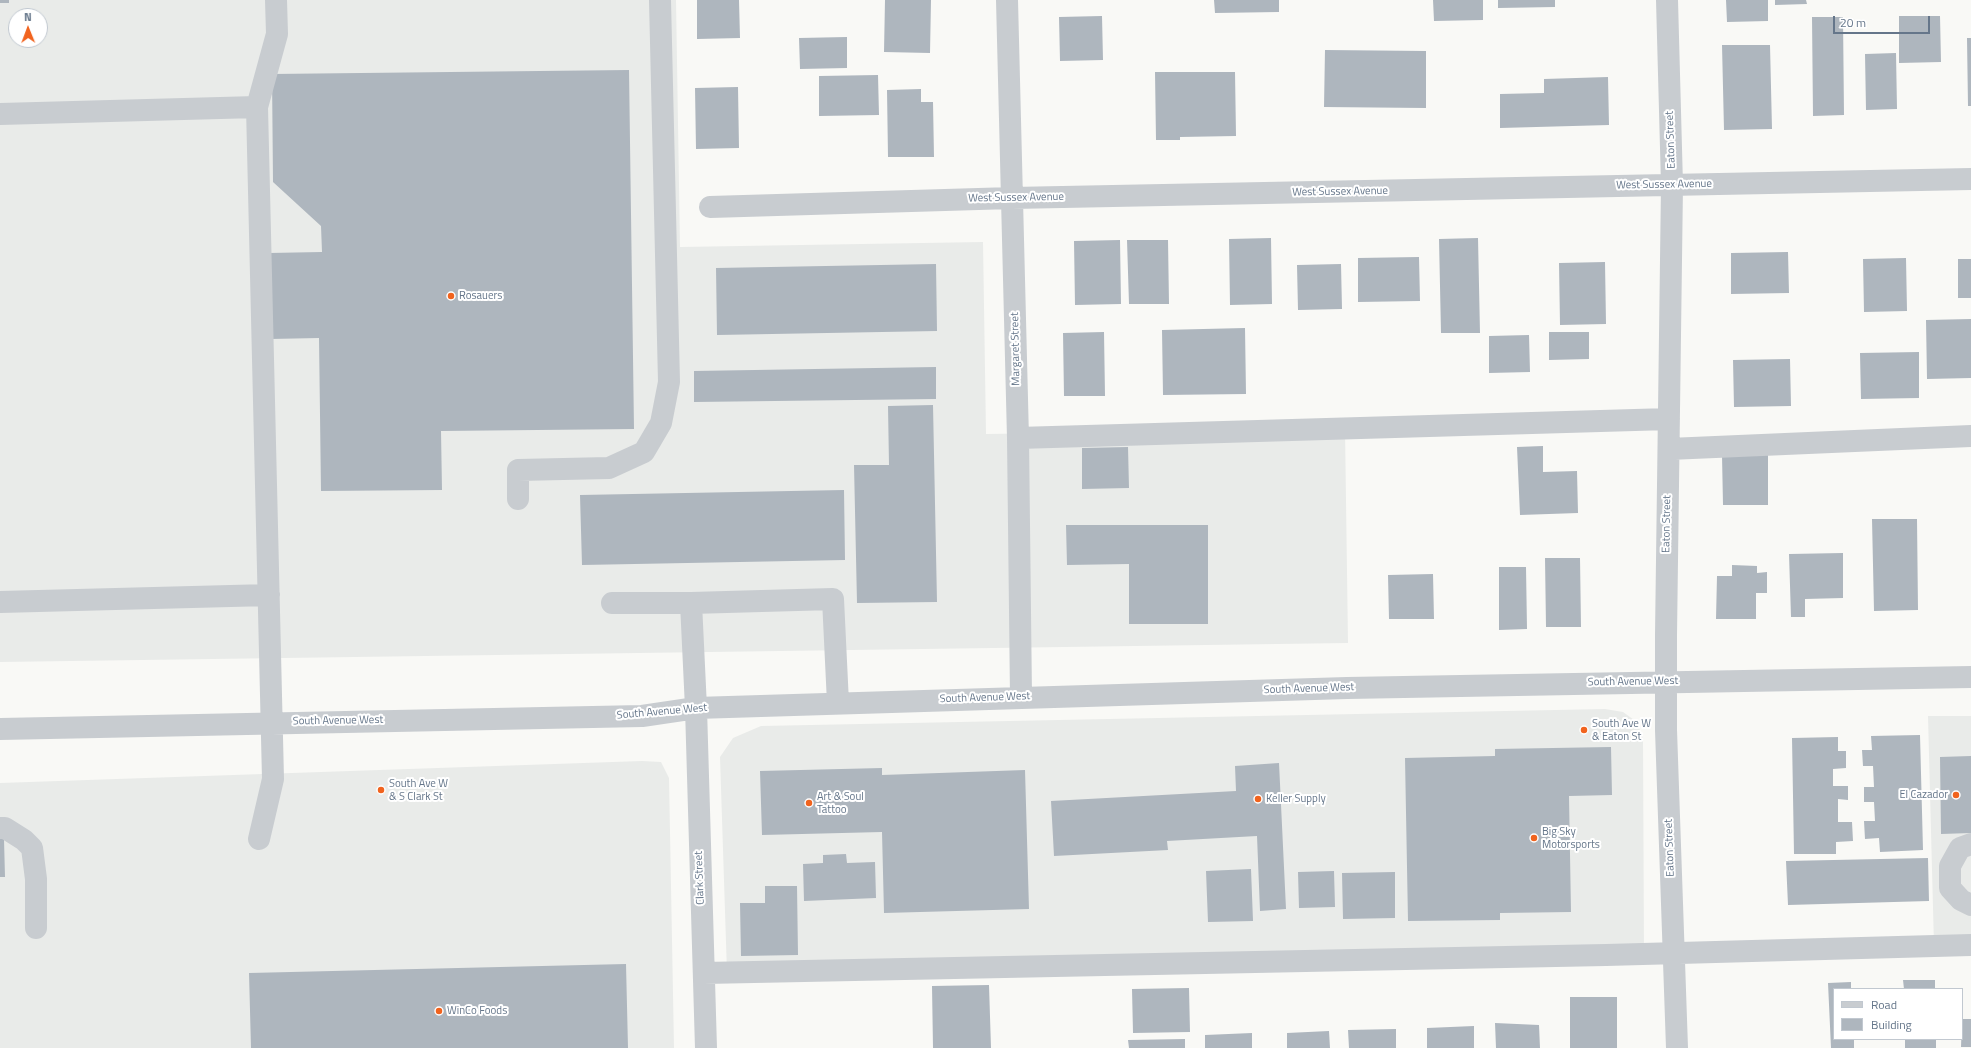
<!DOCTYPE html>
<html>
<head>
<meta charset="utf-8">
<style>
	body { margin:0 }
	#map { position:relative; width:1971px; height:1048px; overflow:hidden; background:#f9f9f6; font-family:"Titillium Web",sans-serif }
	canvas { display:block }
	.legend { position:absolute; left:1833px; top:988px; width:130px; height:52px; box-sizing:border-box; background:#fff; border:1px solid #c1c8d0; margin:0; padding:5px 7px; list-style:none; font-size:12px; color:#65768a }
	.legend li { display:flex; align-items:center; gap:8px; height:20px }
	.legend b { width:20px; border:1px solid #c1c8d0 }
	.north { position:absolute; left:8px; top:8px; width:40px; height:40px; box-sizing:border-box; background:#fff; border:1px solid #c1c8d0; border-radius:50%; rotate:359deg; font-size:11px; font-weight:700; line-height:16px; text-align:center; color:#65768a }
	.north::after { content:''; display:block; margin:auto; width:14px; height:18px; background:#f1631e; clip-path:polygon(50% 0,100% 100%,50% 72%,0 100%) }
	.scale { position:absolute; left:1833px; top:16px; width:97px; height:18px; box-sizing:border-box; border:2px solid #65768a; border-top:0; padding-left:5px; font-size:12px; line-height:14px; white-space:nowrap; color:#65768a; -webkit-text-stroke:3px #fff; paint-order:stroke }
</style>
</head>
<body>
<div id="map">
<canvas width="1971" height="1048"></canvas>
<ul class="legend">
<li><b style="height:5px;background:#c8ccd0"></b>Road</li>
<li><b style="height:11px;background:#aeb6be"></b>Building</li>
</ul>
<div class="north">N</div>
<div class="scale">20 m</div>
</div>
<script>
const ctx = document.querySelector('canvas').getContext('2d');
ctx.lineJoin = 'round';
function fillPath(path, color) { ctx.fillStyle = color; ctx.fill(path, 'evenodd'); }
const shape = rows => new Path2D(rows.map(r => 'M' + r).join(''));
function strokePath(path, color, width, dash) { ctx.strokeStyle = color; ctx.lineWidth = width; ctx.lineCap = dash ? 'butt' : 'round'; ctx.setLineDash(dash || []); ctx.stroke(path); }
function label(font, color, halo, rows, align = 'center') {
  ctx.font = font + ' "Titillium Web",sans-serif'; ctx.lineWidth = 4; ctx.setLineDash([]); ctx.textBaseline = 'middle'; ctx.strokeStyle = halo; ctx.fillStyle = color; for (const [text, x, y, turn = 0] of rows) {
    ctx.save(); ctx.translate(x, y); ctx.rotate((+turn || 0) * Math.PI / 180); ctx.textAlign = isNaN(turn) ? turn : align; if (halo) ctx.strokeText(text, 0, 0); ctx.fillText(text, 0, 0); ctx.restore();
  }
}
fillPath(shape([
	[0,0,676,0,680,247,983,242,986,434,1345,429,1348,643,0,662],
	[16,16,40,16,40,40,16,40],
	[1605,709,1623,712,1637,722,1643,739,1644,954,727,973,720,757,733,738,761,726],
	[1928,716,1971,716,1971,945,1934,946],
	[642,761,661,762,669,778,674,1048,0,1048,0,783]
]), '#e9ebe9');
fillPath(shape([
	[0,0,9,0,9,3,0,3],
	[697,0,739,0,740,38,697,39],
	[885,0,931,0,930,53,884,52],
	[1214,0,1279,0,1279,12,1215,13],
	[1433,0,1483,0,1483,20,1434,21],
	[1498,0,1555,0,1555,7,1498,8],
	[1726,0,1768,0,1768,21,1727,22],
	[1775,0,1806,0,1807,4,1775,5],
	[1102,16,1103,60,1060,61,1059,17],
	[1899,16,1940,16,1941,62,1899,63],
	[1812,17,1843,17,1844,115,1813,116],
	[847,37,847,68,800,69,799,38],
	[1967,38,1971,38,1971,106,1968,106],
	[1722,45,1770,45,1772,129,1724,130],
	[1325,50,1426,51,1426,108,1324,107],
	[1896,53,1897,109,1866,110,1865,54],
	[629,70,634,429,441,431,442,490,321,491,319,338,270,339,269,253,322,252,321,226,273,182,272,74],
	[1155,72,1235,72,1236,136,1180,137,1180,140,1156,140],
	[878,75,879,115,819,116,819,76],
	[1608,77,1609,125,1500,128,1500,94,1544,93,1544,79],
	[738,87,739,148,696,149,695,88],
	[921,89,921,102,933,102,934,157,888,157,887,90],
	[1271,238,1272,304,1230,305,1229,239],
	[1478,238,1480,333,1441,333,1439,239],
	[1120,240,1121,304,1075,305,1074,241],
	[1127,240,1168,240,1169,304,1129,304],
	[1788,252,1789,293,1731,294,1731,253],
	[1419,257,1420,301,1358,302,1358,258],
	[1906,258,1907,311,1864,312,1863,259],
	[1958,259,1971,259,1971,298,1958,298],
	[1605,262,1606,324,1560,325,1559,263],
	[936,264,937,331,717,335,716,268],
	[1341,264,1342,309,1298,310,1297,265],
	[1971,319,1971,378,1927,379,1926,320],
	[1245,328,1246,394,1163,395,1162,330],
	[1104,332,1105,396,1064,396,1063,333],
	[1549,332,1589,332,1589,359,1549,360],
	[1529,335,1530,372,1489,373,1489,336],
	[1919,352,1919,398,1861,399,1860,353],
	[1790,359,1791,406,1734,407,1733,360],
	[936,367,936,399,694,402,694,371],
	[933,405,937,602,857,603,854,465,889,465,888,406],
	[1543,446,1543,472,1577,471,1578,513,1520,515,1517,447],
	[1128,447,1129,488,1082,489,1082,448],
	[1722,455,1768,455,1768,505,1723,505],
	[844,490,845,560,582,565,580,495],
	[1872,519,1917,519,1918,610,1874,611],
	[1066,525,1208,525,1208,624,1129,624,1129,564,1067,565],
	[1843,553,1843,598,1805,599,1805,617,1791,617,1789,554],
	[1545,558,1580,558,1581,627,1546,627],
	[1732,565,1757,566,1757,573,1767,572,1767,593,1756,593,1756,619,1716,619,1717,576,1732,576],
	[1499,567,1526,567,1527,629,1499,630],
	[1433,574,1434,619,1389,619,1388,575],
	[1920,735,1923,850,1880,852,1879,838,1865,839,1864,821,1875,821,1874,802,1864,802,1864,787,1874,787,1873,766,1863,766,1862,750,1872,750,1871,736],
	[1838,737,1838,751,1846,751,1846,768,1833,769,1833,786,1848,786,1848,800,1838,799,1838,822,1852,822,1853,841,1836,842,1836,854,1794,854,1792,738],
	[1611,747,1612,795,1569,796,1571,912,1500,913,1500,920,1408,921,1405,758,1495,756,1495,749],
	[1971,756,1971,833,1941,834,1940,757],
	[1279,763,1286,909,1260,911,1257,836,1167,841,1168,850,1054,856,1051,801,1236,791,1235,766],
	[882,768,882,775,1025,770,1029,909,884,913,882,832,762,835,760,771],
	[0,839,4,839,5,877,0,877],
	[846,854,847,863,875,862,876,898,804,901,803,864,823,863,823,855],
	[1928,858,1929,901,1788,905,1786,861],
	[1251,869,1253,921,1208,922,1206,871],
	[1334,871,1335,907,1299,908,1298,872],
	[1395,872,1395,918,1343,919,1342,873],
	[765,886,797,886,798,955,741,956,740,903,765,903],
	[626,964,628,1048,251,1048,249,973],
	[1903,980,1935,980,1935,989,1904,989],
	[1851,982,1851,989,1834,989,1834,1039,1854,1039,1854,1048,1831,1048,1828,983],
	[989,985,991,1048,933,1048,932,986],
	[1189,988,1190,1032,1133,1033,1132,989],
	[1570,997,1617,997,1617,1048,1570,1048],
	[1962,1019,1971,1019,1971,1047,1961,1047],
	[1495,1023,1539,1025,1540,1048,1496,1048],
	[1474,1026,1474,1048,1427,1048,1427,1028],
	[1396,1029,1396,1048,1349,1048,1348,1030],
	[1329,1031,1330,1048,1287,1048,1287,1033],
	[1252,1033,1252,1048,1205,1048,1205,1035],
	[1185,1039,1185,1048,1129,1048,1128,1040],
	[1905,1039,1936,1039,1936,1048,1905,1048]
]), '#aeb6be');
strokePath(shape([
	[1007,0,1018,438,1021,697],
	[1667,0,1672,185,1666,635,1666,730,1677,1048],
	[257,107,277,34,276,0],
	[0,114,257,107,273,779,259,839],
	[710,207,1012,198,1971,179],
	[1018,438,1669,419],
	[1669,449,1971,436],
	[518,499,518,470,609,468,644,452,661,423,669,382,660,0],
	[0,602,269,595],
	[612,603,691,603,696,708,706,1048],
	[691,603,833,599,838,703],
	[0,729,642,716,696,708,1347,688,1971,677],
	[0,828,5,828,24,840,32,848,36,879,36,928],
	[1971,844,1960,848,1950,866,1950,888,1961,900,1971,905],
	[704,973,1606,955,1971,945]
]), '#c8ccd0', 22);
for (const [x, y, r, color] of [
	[451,296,4,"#f1631e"],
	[1584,730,4,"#f1631e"],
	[381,790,4,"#f1631e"],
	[1956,795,4,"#f1631e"],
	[1258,799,4,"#f1631e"],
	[809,803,4,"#f1631e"],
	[1534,838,4,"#f1631e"],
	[439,1011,4,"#f1631e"]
]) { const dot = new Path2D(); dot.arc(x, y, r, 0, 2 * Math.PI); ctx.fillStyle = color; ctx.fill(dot); strokePath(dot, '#fff', 1.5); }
label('11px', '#65768a', '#fff', [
	["Eaton Street",1671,140,-92],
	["West Sussex Avenue",1664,185,-1],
	["West Sussex Avenue",1340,192,-1],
	["West Sussex Avenue",1016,198,-1],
	["Margaret Street",1016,349,-91],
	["Eaton Street",1667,524,-89],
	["South Avenue West",1633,682,-1],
	["South Avenue West",1309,689,-2],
	["South Avenue West",985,698,-2],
	["South Avenue West",662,712,-5],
	["South Avenue West",338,721,-1],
	["Eaton Street",1670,848,-92],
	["Clark Street",700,878,-92]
]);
label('11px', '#65768a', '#fff', [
	["Rosauers",459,296],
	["South Ave W",1592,724],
	["& Eaton St",1592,737],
	["South Ave W",389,784],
	["& S Clark St",389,797],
	["El Cazador",1948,795,"right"],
	["Art & Soul",817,797],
	["Tattoo",817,810],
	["Keller Supply",1266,799],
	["Big Sky",1542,832],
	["Motorsports",1542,845],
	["WinCo Foods",447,1011]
], 'left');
</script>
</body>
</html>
